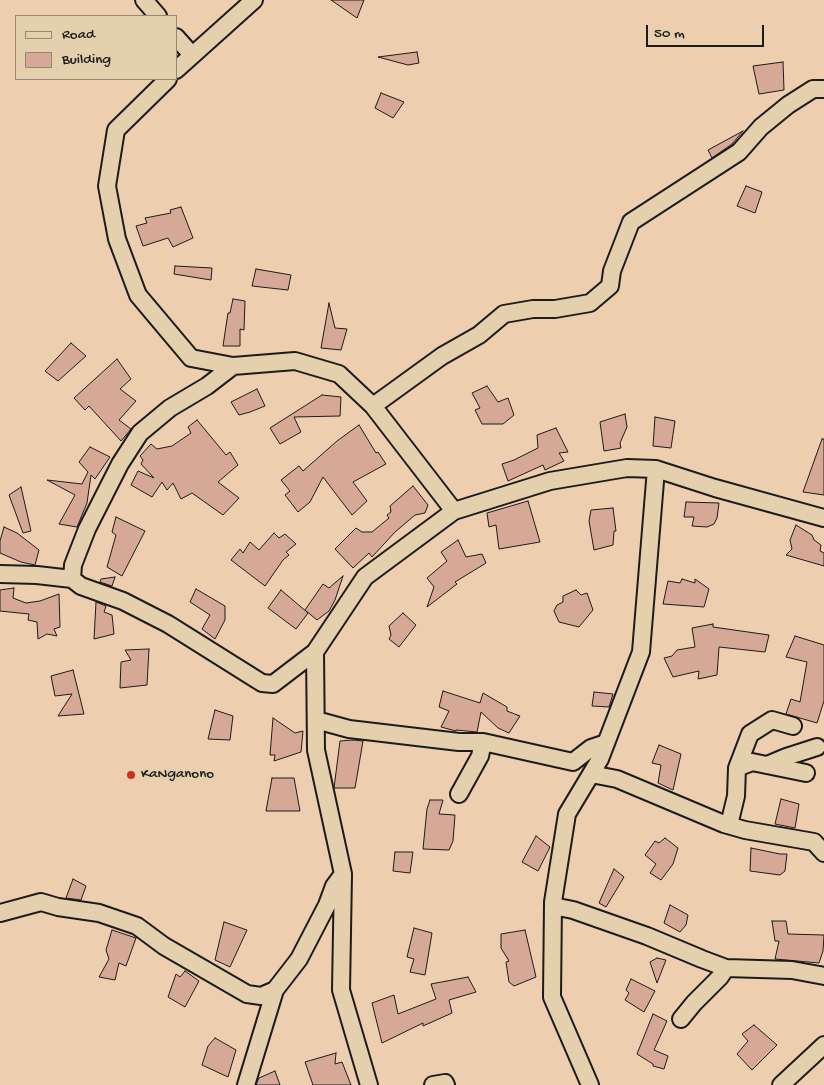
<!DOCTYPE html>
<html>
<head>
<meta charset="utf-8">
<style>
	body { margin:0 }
	#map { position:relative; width:824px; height:1085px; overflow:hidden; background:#edceaf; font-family:"Gochi Hand",sans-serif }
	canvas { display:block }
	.legend { position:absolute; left:15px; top:15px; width:162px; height:65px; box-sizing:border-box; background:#e5d0ae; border:1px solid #958874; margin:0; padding:6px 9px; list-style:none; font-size:15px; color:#1c1c1c }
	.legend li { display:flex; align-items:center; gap:10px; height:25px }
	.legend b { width:25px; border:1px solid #958874 }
	.scale { position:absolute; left:646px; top:25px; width:118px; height:22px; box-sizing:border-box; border:2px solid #1c1c1c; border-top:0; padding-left:6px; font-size:15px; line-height:18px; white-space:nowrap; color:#1c1c1c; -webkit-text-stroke:4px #e5d0ae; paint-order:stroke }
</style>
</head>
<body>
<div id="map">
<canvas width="824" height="1085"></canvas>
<ul class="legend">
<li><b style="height:6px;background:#e5d0ae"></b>Road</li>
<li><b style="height:14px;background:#d6a996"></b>Building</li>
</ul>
<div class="scale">50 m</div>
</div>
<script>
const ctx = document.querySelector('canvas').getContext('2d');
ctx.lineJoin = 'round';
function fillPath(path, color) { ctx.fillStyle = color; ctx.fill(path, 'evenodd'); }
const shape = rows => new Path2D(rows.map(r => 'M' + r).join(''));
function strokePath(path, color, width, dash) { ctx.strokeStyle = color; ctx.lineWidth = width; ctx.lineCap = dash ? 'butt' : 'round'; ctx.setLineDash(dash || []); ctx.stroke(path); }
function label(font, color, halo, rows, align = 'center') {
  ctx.font = font + ' "Gochi Hand",sans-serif'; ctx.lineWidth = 4; ctx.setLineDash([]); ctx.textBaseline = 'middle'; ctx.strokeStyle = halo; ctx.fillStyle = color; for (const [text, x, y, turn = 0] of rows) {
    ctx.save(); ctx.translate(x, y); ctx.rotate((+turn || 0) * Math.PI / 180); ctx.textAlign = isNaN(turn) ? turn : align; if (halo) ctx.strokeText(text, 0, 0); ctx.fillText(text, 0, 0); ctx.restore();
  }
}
const building = shape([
	[331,0,364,0,357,18,331,0],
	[417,52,419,63,408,65,378,57,417,52],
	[783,62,784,90,759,94,753,66,783,62],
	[381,93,404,102,393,118,375,108,381,93],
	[743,131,732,144,712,158,708,150,743,131],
	[746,186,762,192,755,213,737,206,746,186],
	[181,207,193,238,173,247,168,238,143,246,136,226,147,223,145,218,171,213,170,210,181,207],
	[175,266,212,268,211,280,174,274,175,266],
	[256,269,291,275,288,290,252,286,256,269],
	[233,299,245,301,244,330,240,329,240,346,223,346,228,313,230,313,233,299],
	[329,303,335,328,347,329,341,350,321,348,329,303],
	[71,343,86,356,58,381,45,371,71,343],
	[117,359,131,379,120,389,136,401,119,420,131,429,121,441,89,406,85,410,74,398,117,359],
	[487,386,498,402,508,398,514,415,503,424,482,424,475,410,480,408,472,393,487,386],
	[257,389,265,406,250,412,239,415,231,402,257,389],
	[322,395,341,397,340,416,294,417,301,432,280,444,270,428,322,395],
	[625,414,627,427,620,443,621,448,604,451,600,422,625,414],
	[655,417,675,421,671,448,653,446,655,417],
	[197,420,226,455,230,452,238,465,218,482,239,498,223,515,192,493,181,499,173,483,167,490,162,482,152,497,131,485,138,471,154,478,141,464,143,460,140,456,151,444,157,449,172,446,191,433,188,427,197,420],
	[359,425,376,453,378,452,386,464,353,482,367,501,352,515,323,477,310,502,298,512,285,495,290,491,281,480,299,466,303,471,337,441,359,425],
	[556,428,568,452,559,453,564,461,545,470,543,465,508,481,502,464,514,460,538,448,537,435,556,428],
	[822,439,824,439,824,495,803,492,822,439],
	[90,447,110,457,95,479,91,475,87,503,77,527,59,524,75,495,47,480,82,484,88,472,79,462,90,447],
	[413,486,428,505,425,513,415,515,395,532,372,557,369,553,353,568,335,549,356,528,362,532,372,532,389,518,387,515,391,512,390,506,413,486],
	[21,487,31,531,23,533,9,495,21,487],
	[528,501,540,542,499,549,496,525,489,527,487,513,528,501],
	[686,502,719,503,717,518,714,524,707,527,692,526,694,517,684,517,686,502],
	[613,508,616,531,614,531,613,545,594,550,589,521,591,510,613,508],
	[116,517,145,531,122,576,107,567,116,535,112,532,116,517],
	[796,525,812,535,814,540,821,545,820,551,824,553,824,566,786,555,792,549,790,540,796,525],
	[4,527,17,533,39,550,35,565,21,562,0,553,0,541,4,527],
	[274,533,279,538,285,534,296,544,286,552,289,555,283,560,265,586,231,560,240,549,243,553,250,542,259,550,274,533],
	[458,540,466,557,482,554,486,563,455,582,457,584,427,607,434,587,427,578,447,561,441,552,458,540],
	[343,576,335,600,329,611,317,620,305,610,323,584,329,588,343,576],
	[115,577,112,586,100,582,101,579,115,577],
	[682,579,695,583,695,579,709,589,704,607,663,604,668,581,680,583,682,579],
	[14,588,13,598,26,603,40,601,59,594,60,627,54,629,57,636,47,634,38,639,37,622,28,620,29,614,0,611,0,590,14,588],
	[196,589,225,606,225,620,215,639,202,629,210,615,190,602,196,589],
	[281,590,308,613,296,629,268,608,281,590],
	[576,590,581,595,587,593,593,610,579,627,559,622,554,611,557,605,563,602,563,596,576,590],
	[96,602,106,606,104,612,112,615,114,634,94,639,96,602],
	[403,613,416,625,399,647,389,639,391,635,389,626,403,613],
	[713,624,713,627,769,635,765,652,719,647,717,675,698,679,699,671,673,677,664,658,672,656,677,650,695,647,692,628,713,624],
	[795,636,824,645,824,701,817,723,786,714,791,699,800,702,807,662,786,657,795,636],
	[149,649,147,685,120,688,121,662,131,660,125,650,149,649],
	[73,670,84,714,58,716,72,694,55,696,51,676,73,670],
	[443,691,480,703,483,693,507,707,507,711,520,716,509,733,498,728,481,712,477,732,456,730,456,731,441,727,449,711,439,707,443,691],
	[594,692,613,694,609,707,592,706,594,692],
	[215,710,233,716,230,740,208,739,215,710],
	[273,718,295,733,303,731,301,752,274,761,275,755,270,755,273,718],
	[353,740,363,741,355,788,334,788,340,741,353,740],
	[659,745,681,754,673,790,658,783,661,765,652,763,659,745],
	[272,778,294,778,300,811,266,811,272,778],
	[781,799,799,804,795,828,775,824,781,799],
	[430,800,443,800,439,814,455,815,453,841,449,850,423,849,427,809,430,800],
	[536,836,550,847,538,871,522,862,536,836],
	[665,838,678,848,673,864,661,880,650,873,656,864,645,855,655,841,659,843,665,838],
	[751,848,780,854,787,854,785,871,780,875,750,871,751,848],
	[395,852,413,852,410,873,393,871,395,852],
	[614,869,624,877,606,907,599,903,614,869],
	[73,879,86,886,81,900,66,898,73,879],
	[670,905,688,915,686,925,680,932,664,923,670,905],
	[772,921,786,921,788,934,824,935,823,951,819,963,775,959,779,941,775,941,772,921],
	[224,922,247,930,230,967,215,960,224,922],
	[414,928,432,933,425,975,410,972,414,959,407,957,414,928],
	[112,930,136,938,126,966,119,963,115,980,99,977,109,959,106,950,112,930],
	[525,930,536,977,514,986,509,982,506,962,509,961,501,948,501,934,525,930],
	[657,958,666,960,657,983,650,962,657,958],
	[185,971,199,981,185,1007,168,997,176,974,180,977,185,971],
	[468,977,476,992,449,1000,452,1013,423,1026,423,1023,382,1043,372,1003,394,995,398,1014,436,999,431,984,468,977],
	[631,979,655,991,644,1012,625,1000,629,993,626,990,631,979],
	[653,1014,667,1021,654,1050,668,1056,664,1069,653,1066,653,1064,637,1054,653,1014],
	[754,1025,777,1045,752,1070,737,1054,748,1041,742,1034,754,1025],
	[215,1038,236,1050,228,1077,202,1065,208,1046,215,1038],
	[336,1053,335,1064,342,1062,351,1085,313,1085,305,1062,336,1053],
	[275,1071,280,1085,256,1085,259,1078,275,1071]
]);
fillPath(building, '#d6a996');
strokePath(building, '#1c1c1c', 1);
const street = shape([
	[144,0,158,16],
	[176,37,192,55],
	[176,70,254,0],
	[168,79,116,130,107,186,117,239,138,295,191,358,233,366,295,361,339,374,373,406,454,511],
	[233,366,207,386,170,408,140,433,120,464,87,529,73,565,72,579,81,586,123,601,168,624,262,683,273,684,315,652],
	[373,406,442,356,479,335,504,314,533,309,555,309,590,303,610,286,612,271,631,222,739,152,761,127,788,105,813,89,824,89],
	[0,574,37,575,72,579],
	[316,720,349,729,459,742,483,742,573,762,591,748,606,743],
	[767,765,786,757,817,747],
	[737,768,752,762,806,773],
	[591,774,617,779,724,824,745,830,814,842,824,853],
	[459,794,480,756,483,742],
	[729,825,736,796,737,768,750,734,772,720,793,726],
	[553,906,573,910,647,936,702,959,726,968,792,970,824,976],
	[0,913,41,902,58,907,99,913,137,926,164,946,247,994,261,996,275,990],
	[681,1019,694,1003,720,977,726,968],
	[246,1085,275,990,299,959,327,905,334,886,343,874],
	[369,1085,341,990,343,874,316,750,315,652,365,577,454,511,550,481,627,468,656,469,715,488,824,518],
	[433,1085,445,1083,446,1085],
	[590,1085,552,997,553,902,567,814,600,759,641,652,656,469],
	[781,1085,824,1045]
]);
strokePath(street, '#1c1c1c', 20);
strokePath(street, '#e5d0ae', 16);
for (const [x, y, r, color] of [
	[131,775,5,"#c8321e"]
]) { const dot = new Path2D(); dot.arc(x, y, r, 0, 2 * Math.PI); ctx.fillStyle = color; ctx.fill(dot); strokePath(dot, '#e5d0ae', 2); }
label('15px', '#1c1c1c', '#e5d0ae', [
	["KaNganono",141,775]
], 'left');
</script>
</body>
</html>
